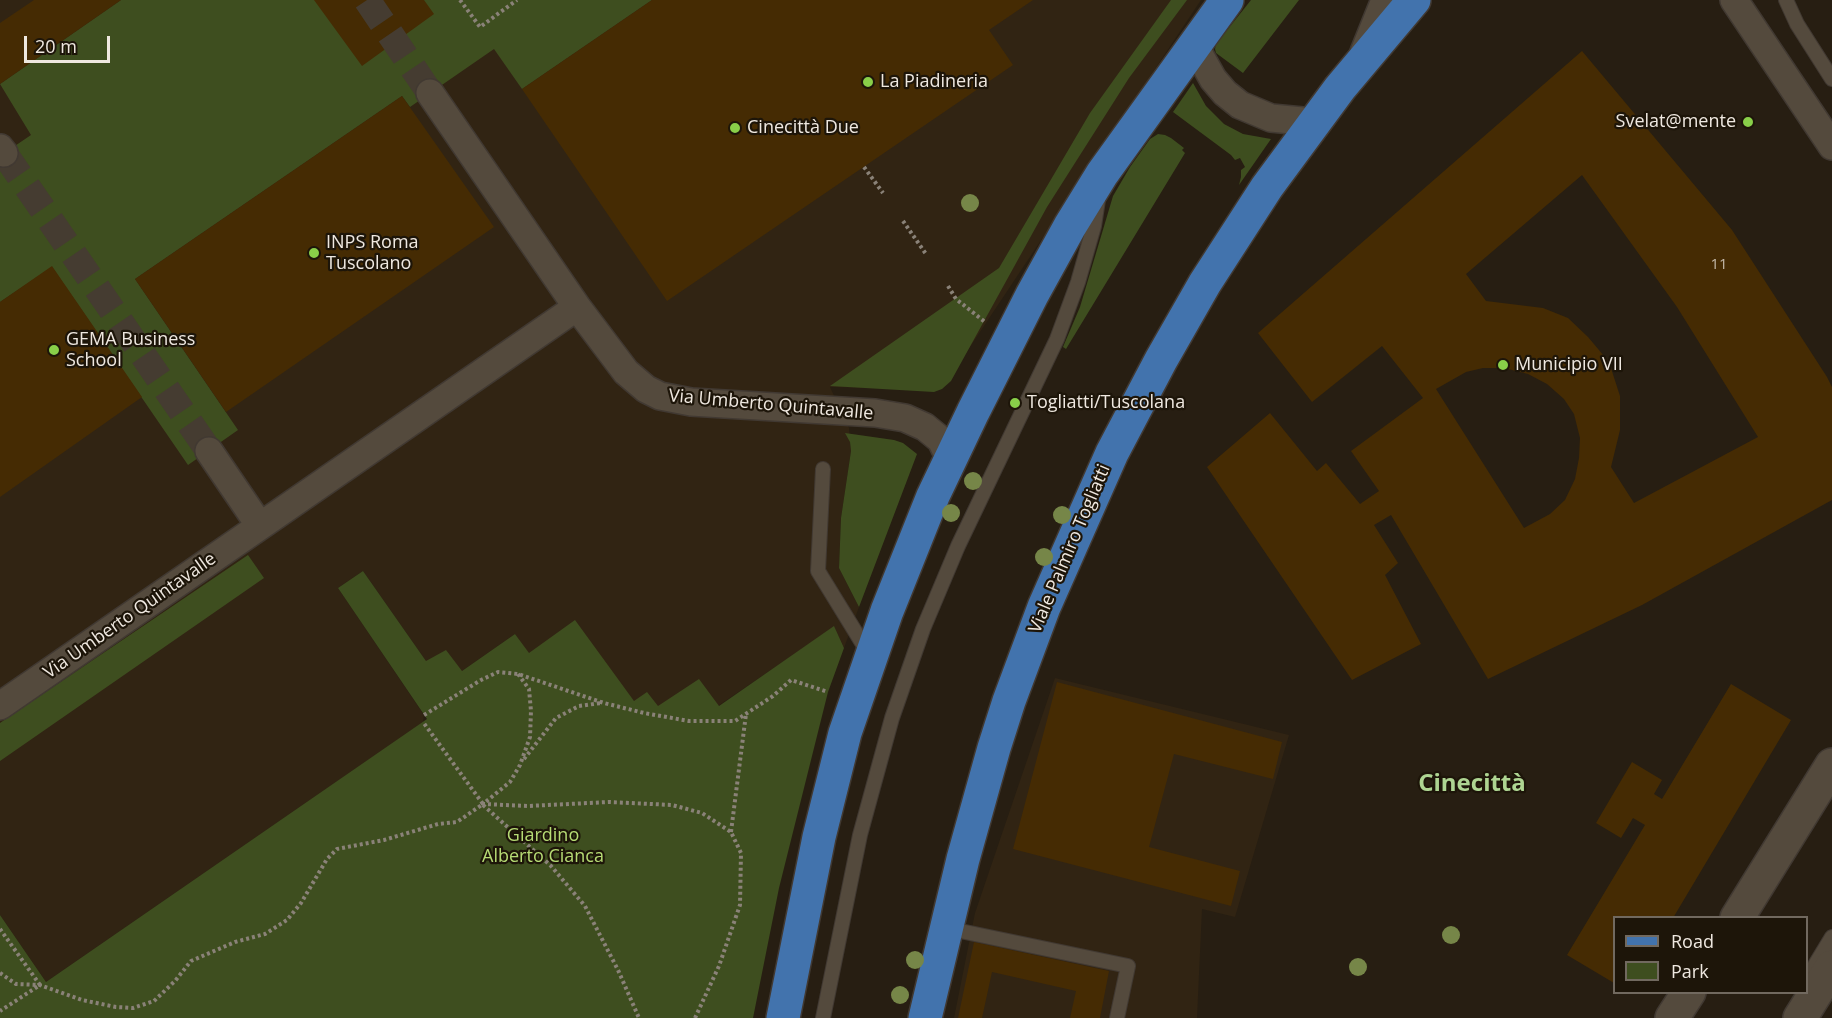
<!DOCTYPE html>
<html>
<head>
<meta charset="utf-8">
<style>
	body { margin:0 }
	#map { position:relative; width:1832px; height:1018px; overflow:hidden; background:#271e12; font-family:"Open Sans",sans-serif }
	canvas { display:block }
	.legend { position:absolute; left:1613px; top:916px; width:195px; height:78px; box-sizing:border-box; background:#1d1509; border:2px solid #71695f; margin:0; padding:8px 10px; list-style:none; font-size:18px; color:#efe8e0 }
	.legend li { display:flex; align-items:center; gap:12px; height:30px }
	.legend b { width:30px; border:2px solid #71695f }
	.scale { position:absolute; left:24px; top:36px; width:86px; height:27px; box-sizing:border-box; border:3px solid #efe8e0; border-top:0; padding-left:8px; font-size:18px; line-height:21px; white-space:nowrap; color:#efe8e0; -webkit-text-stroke:4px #1d1509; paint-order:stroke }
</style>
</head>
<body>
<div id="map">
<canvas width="1832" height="1018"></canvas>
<ul class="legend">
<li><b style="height:8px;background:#4273ad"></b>Road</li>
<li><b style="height:16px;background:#3e4e1f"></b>Park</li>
</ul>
<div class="scale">20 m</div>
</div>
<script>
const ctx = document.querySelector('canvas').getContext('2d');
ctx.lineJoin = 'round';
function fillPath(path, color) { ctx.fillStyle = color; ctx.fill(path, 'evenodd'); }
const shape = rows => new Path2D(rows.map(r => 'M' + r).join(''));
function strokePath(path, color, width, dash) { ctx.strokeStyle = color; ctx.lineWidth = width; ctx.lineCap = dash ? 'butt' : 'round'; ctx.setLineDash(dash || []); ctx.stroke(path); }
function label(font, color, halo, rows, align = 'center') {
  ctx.font = font + ' "Open Sans",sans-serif'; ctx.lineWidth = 4.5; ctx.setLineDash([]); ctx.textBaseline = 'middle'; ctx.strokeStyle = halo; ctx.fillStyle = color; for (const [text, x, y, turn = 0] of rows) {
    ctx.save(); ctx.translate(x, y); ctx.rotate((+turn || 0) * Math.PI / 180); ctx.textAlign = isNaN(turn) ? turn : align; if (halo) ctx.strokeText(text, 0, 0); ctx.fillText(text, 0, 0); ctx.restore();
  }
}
fillPath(shape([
	[0,0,1201,0,942,389,830,387,849,428,851,451,841,518,839,568,859,607,844,648,834,627,718,706,658,707,635,701,528,653,515,634,462,671,426,661,363,571,338,588,424,715,423,722,46,982,0,915],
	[1055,678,1289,735,1235,917,1202,909,1197,1018,954,1018,975,913]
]), '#312413');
fillPath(shape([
	[121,0,652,0,522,89,494,49,410,107,402,96,135,279,238,430,188,465,52,267,0,302,0,156,31,135,0,84],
	[1171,0,1187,0,1129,78,1047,207,951,381,942,389,934,392,830,386,999,268,1090,113],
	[1251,0,1299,0,1243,73,1216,53,1215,49,1216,44],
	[1193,83,1206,106,1224,124,1243,134,1271,139,1239,185,1241,177,1241,170,1245,167,1240,158,1235,160,1231,155,1173,112],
	[1158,134,1165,135,1171,138,1184,148,1182,150,1185,153,1066,349,1063,347,1080,307,1113,196,1130,167,1150,139],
	[845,433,894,440,903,443,917,454,859,607,839,568,841,518,851,451,850,442],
	[248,555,264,578,0,761,0,723],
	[363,571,426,661,446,650,462,671,515,634,529,653,575,620,634,701,647,692,658,706,699,679,719,706,834,626,844,648,828,692,779,888,753,1018,0,1018,0,915,46,982,427,719,338,588]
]), '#3e4e1f');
fillPath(shape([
	[34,0,121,0,0,84,0,23],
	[314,0,424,0,434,14,362,66],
	[652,0,1033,0,989,30,1013,65,667,301,522,89],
	[1582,51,1732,230,1827,377,1832,387,1832,500,1642,605,1488,679,1391,515,1374,525,1398,563,1385,575,1421,644,1352,680,1207,467,1270,413,1317,471,1326,463,1360,504,1379,491,1351,451,1423,398,1382,346,1312,402,1258,333],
	[1582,175,1677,307,1758,437,1634,503,1611,467,1620,430,1620,396,1609,362,1588,337,1568,318,1543,308,1486,301,1466,274],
	[1483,368,1504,368,1528,374,1547,384,1564,399,1574,414,1580,438,1579,458,1575,479,1565,500,1550,514,1524,528,1436,389,1466,372],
	[402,96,494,227,226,412,135,279],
	[52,266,142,397,0,497,0,302],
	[1057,682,1282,742,1273,779,1174,754,1149,847,1240,871,1231,906,1013,849],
	[1731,684,1791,720,1673,918,1614,918,1614,983,1567,955,1645,825,1633,818,1621,838,1596,823,1632,762,1662,780,1654,794,1662,799],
	[974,942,1109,971,1100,1018,1070,1018,1076,991,992,972,982,1018,958,1018]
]), '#452b03');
strokePath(shape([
	[367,0,430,93],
	[4,153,209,451]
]), '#453c31', 27, [27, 14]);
const service = shape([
	[1786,0,1797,24,1832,79],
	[823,469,818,571,869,654],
	[946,928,1128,966,1117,1018],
	[1812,970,1832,937],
	[823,1018,860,835,892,718,923,629,958,546,1057,339,1078,282,1094,226,1098,200]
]);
const minor = shape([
	[1734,0,1832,146],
	[1194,45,1213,79,1225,93,1240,105,1271,118,1313,122],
	[1364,52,1385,0],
	[430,93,577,307,626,372,646,389,660,396,691,402,875,413,905,418,925,427,936,436,941,440,950,459],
	[0,148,4,153],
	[209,451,260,526],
	[0,706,577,307]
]);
const tertiary = shape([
	[1737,918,1832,765],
	[1672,1018,1689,992],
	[1800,1018,1832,967]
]);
const primary = shape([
	[783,1018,819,837,845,733,887,611,933,496,973,412,1032,295,1070,226,1102,174,1227,0],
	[925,1018,963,859,994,748,1009,701,1044,607,1112,453,1161,360,1205,283,1267,187,1340,88,1414,0]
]);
strokePath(service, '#413932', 16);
strokePath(minor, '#413932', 30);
strokePath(tertiary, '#413932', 36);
strokePath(primary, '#413932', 36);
strokePath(shape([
	[460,0,480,27,517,0],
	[864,167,883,193],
	[903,221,926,254],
	[948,286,956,299,985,322],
	[518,674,529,689,531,711,530,737,520,765,510,782,483,804,528,806,609,802,672,805,702,813,731,832,741,853,740,905,719,966,695,1018],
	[424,715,481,680,498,672,518,674,604,703,644,713,689,721,735,721,773,696,791,680,828,692],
	[524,759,556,718,579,706,601,703],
	[483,805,551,866,585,906,618,970,639,1018],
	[731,832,746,714],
	[0,929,40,985,0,1011],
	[0,973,16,984,40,985,82,1000,116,1007,133,1008,154,1001,175,981,191,961,235,942,265,934,287,920,301,903,327,859,337,849,384,840,438,824,457,822,483,804,423,722]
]), '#8a8278', 4, [3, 3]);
strokePath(service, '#544a3d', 14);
strokePath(minor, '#544a3d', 27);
strokePath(tertiary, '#544a3d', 33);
strokePath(primary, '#4273ad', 33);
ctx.fillStyle = '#768648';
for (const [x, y] of [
	[970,203],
	[973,481],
	[951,513],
	[1062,515],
	[1044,557],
	[1451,935],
	[915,960],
	[1358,967],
	[900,995]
]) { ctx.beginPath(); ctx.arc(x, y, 9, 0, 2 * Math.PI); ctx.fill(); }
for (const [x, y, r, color] of [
	[868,82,6,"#89cf49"],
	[1748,122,6,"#89cf49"],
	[735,128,6,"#89cf49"],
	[314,253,6,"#89cf49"],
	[54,350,6,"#89cf49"],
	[1503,365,6,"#89cf49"],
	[1015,403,6,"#89cf49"]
]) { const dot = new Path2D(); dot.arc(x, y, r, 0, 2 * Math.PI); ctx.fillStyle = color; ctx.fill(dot); strokePath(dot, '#1d1509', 2); }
label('15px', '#c4b9a9', null, [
	["11",1719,265]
]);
label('18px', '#efe8e0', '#1d1509', [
	["La Piadineria",880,82],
	["Svelat@mente",1736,122,"right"],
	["Cinecittà Due",747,128],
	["INPS Roma",326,243],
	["Tuscolano",326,264],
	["GEMA Business",66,340],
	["School",66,361],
	["Municipio VII",1515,365],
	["Togliatti/Tuscolana",1027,403]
], 'left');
label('18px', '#efe8e0', '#1d1509', [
	["Via Umberto Quintavalle",771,405,5],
	["Viale Palmiro Togliatti",1070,549,-67],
	["Via Umberto Quintavalle",130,616,-35]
]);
label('18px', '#b6db74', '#1d1509', [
	["Giardino",543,836],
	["Alberto Cianca",543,857]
]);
label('bold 24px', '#aed592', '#1d1509', [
	["Cinecittà",1472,784]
]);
</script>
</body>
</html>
